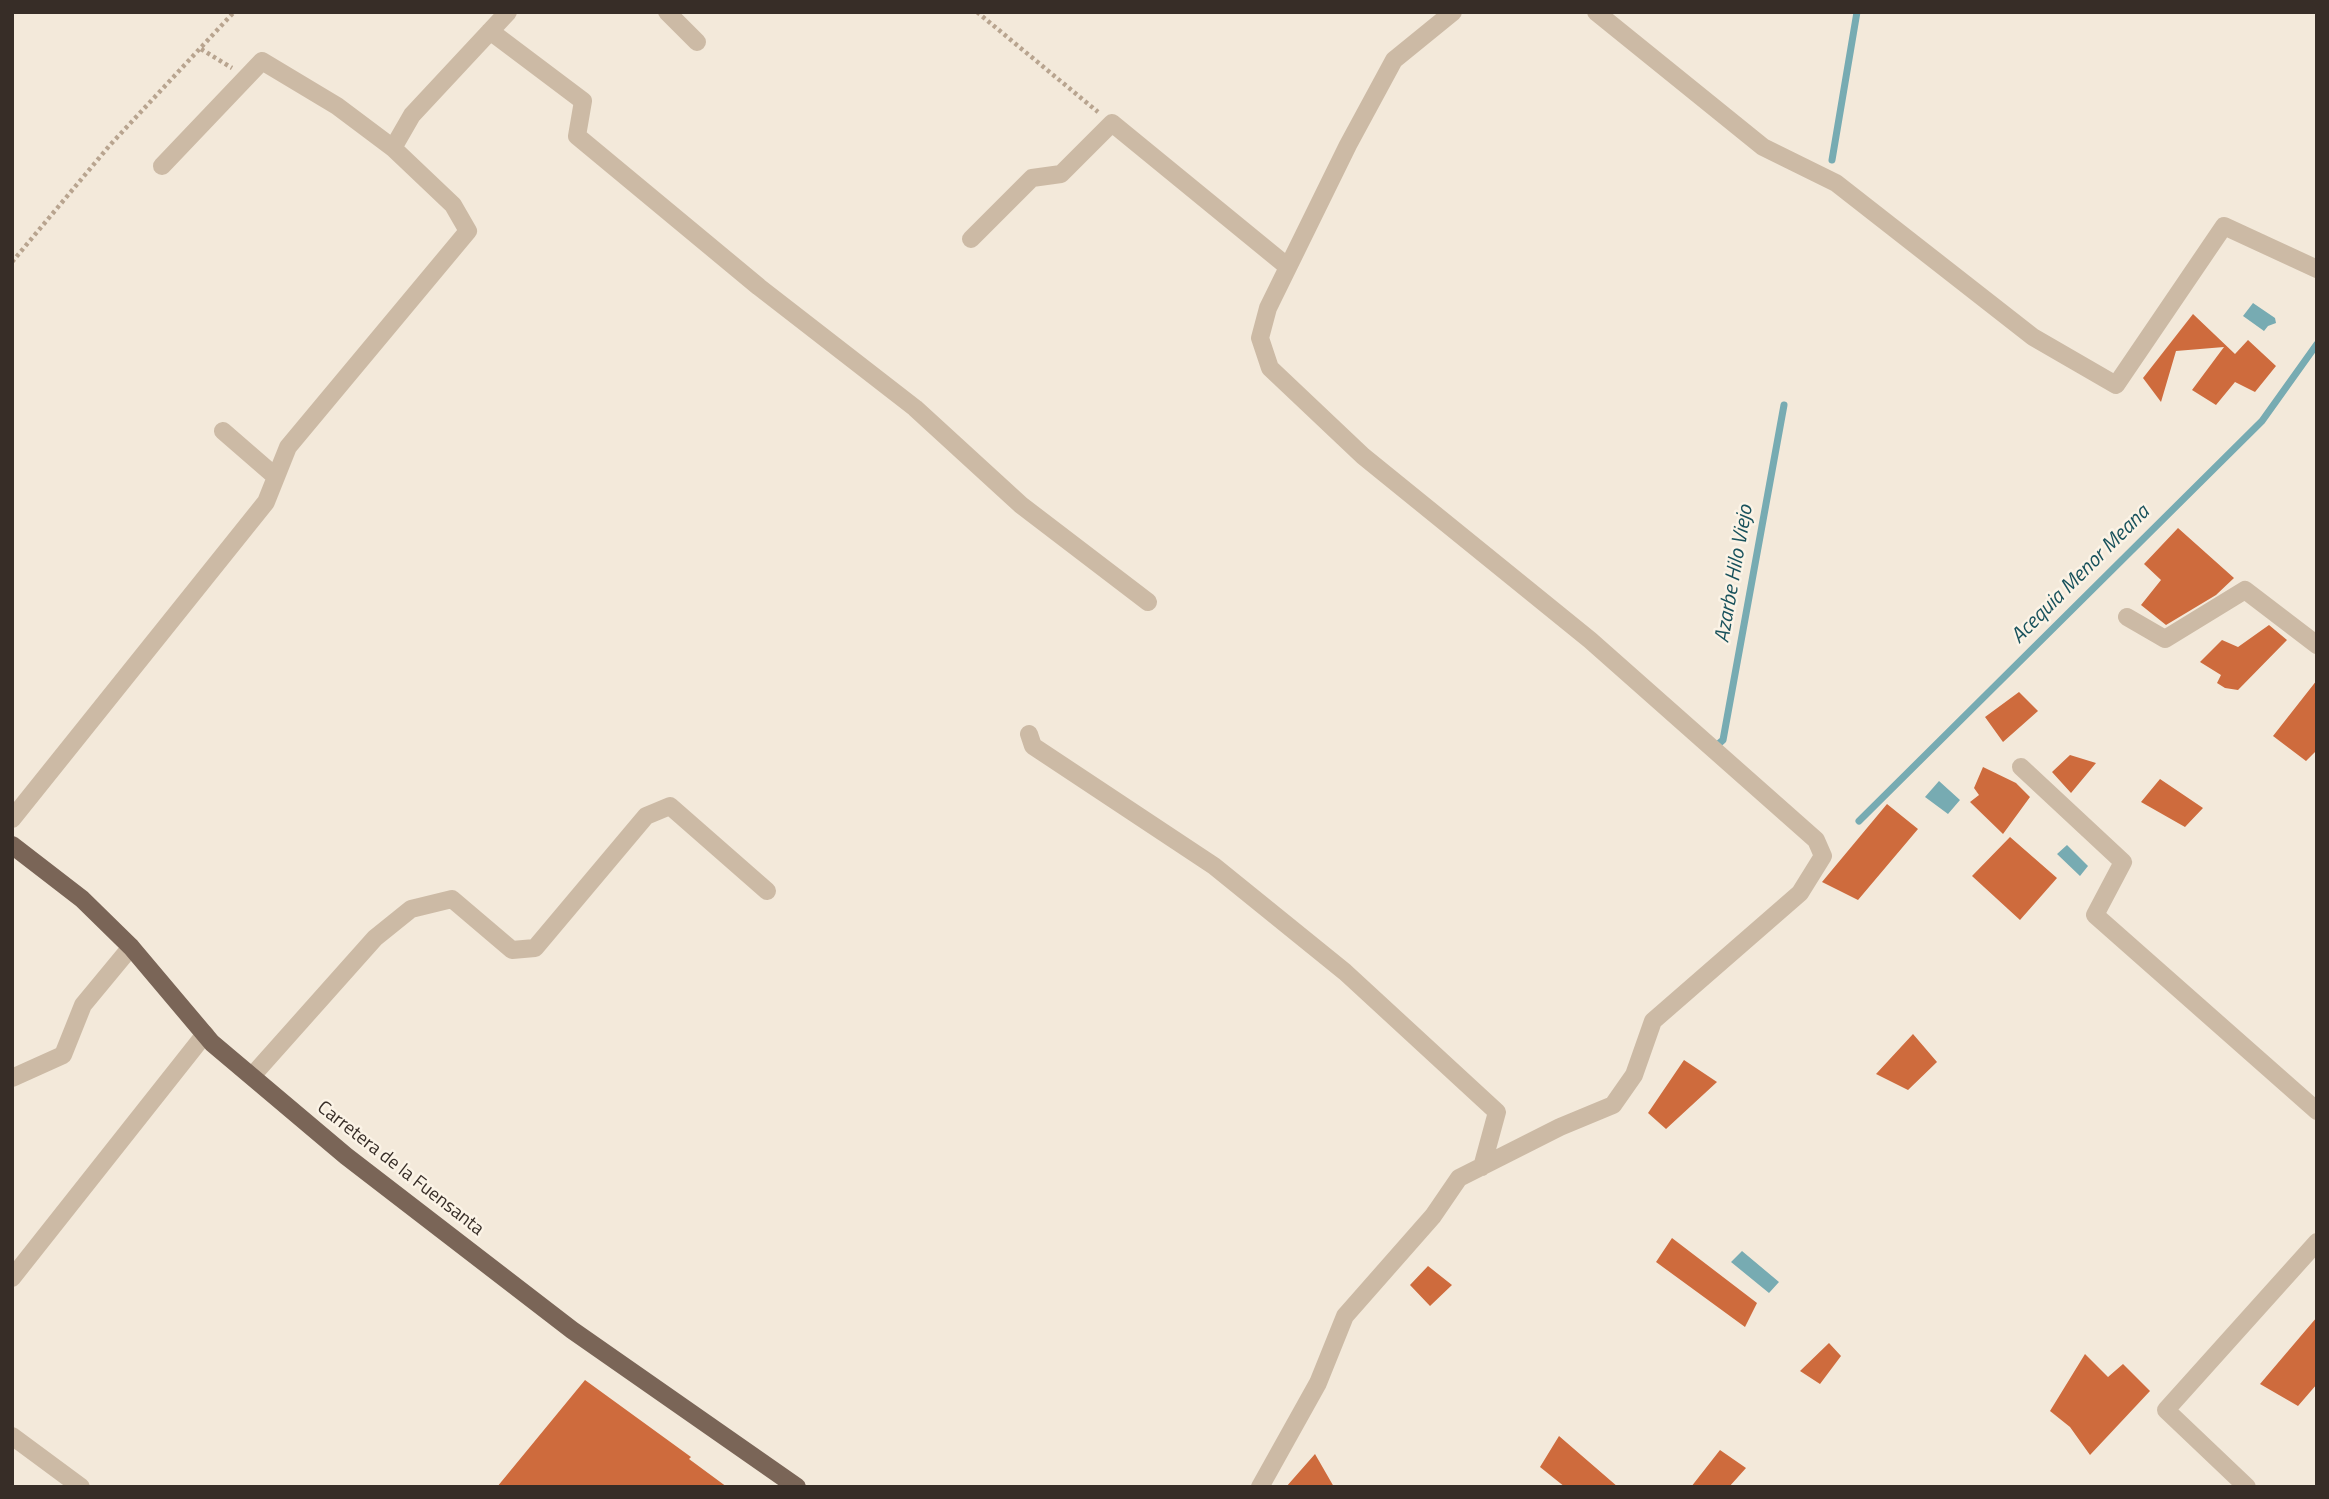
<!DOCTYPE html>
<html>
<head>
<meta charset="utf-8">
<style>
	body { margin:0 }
	#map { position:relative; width:2329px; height:1499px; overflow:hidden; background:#f3e9da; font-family:"Titillium Web",sans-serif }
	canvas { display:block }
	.frame { position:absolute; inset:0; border:14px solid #372d27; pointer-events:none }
</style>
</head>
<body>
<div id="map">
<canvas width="2329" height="1499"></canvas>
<div class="frame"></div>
</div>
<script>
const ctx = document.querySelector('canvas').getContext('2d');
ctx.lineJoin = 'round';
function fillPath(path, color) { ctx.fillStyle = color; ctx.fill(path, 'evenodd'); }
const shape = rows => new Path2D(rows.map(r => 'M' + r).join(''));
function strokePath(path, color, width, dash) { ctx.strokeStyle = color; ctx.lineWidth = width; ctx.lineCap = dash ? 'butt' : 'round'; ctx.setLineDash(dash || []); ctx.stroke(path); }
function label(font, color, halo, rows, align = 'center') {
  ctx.font = font + ' "Titillium Web",sans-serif'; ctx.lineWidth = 5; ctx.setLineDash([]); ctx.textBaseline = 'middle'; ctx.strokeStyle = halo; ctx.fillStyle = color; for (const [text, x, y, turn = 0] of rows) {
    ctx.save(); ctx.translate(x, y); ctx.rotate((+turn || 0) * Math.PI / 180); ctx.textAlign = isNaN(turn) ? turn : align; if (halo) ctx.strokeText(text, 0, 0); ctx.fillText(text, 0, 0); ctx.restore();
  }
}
fillPath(shape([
	[2253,303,2275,318,2276,323,2268,326,2264,331,2243,316],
	[1939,781,1960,800,1948,814,1925,797],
	[2067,845,2088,866,2080,876,2057,854],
	[1742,1251,1779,1282,1769,1293,1731,1262]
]), '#77abb2');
strokePath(shape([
	[1832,160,1857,12],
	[1716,746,1723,740,1784,405],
	[1859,821,2262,421,2317,344]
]), '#77abb2', 7);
fillPath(shape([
	[2193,314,2235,354,2248,340,2276,366,2255,392,2235,382,2216,405,2192,390,2224,347,2176,351,2161,402,2143,378],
	[2178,528,2234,578,2216,595,2166,625,2141,605,2161,580,2144,564],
	[2269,625,2287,640,2238,690,2225,688,2217,683,2221,675,2200,662,2222,640,2238,647],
	[2317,680,2317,750,2306,761,2273,736],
	[2019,692,2038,711,2003,742,1985,717],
	[2070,755,2096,763,2071,793,2052,772],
	[1983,767,2016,783,2030,797,2003,834,1970,802,1979,795,1974,788],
	[2160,779,2203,808,2185,827,2141,802],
	[1887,804,1918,829,1858,900,1822,882],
	[2010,837,2057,878,2020,920,1972,876],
	[1913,1034,1937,1062,1908,1090,1876,1074],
	[1684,1060,1717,1082,1666,1129,1648,1113],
	[1672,1238,1757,1303,1745,1327,1656,1262],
	[1428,1266,1452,1285,1430,1306,1410,1285],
	[2317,1317,2317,1384,2298,1406,2260,1384],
	[1829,1343,1841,1356,1820,1384,1800,1371],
	[2085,1354,2108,1377,2123,1364,2150,1391,2090,1455,2070,1427,2050,1411],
	[585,1380,691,1457,689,1459,727,1487,497,1487],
	[1559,1436,1618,1487,1565,1487,1540,1467],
	[1720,1450,1746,1468,1729,1487,1691,1487],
	[1315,1454,1334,1487,1286,1487]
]), '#ce6b3d');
strokePath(shape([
	[977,12,1098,112],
	[201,49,232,68],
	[12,262,110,145,234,12]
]), '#b8a48f', 4.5, [3.5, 3.5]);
strokePath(shape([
	[667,12,697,42],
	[1596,12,1763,147,1836,183,2033,337,2116,385,2224,226,2317,269],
	[490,31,583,101,577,136,759,287,915,408,1021,505,1148,602],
	[162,166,262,61,337,106,393,148],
	[971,239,1032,178,1061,174,1112,123,1288,267],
	[223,431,276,477],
	[2127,617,2165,639,2245,590,2317,645],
	[1029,734,1033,746,1214,866,1345,972,1497,1112,1482,1167],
	[2021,767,2123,862,2095,915,2317,1111],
	[12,819,266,502,288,447,468,231,453,205,393,148,412,115,508,12],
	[252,1076,375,938,411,909,452,899,512,950,535,948,646,816,670,806,767,891],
	[12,1078,63,1055,83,1005,131,947],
	[12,1278,205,1034],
	[12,1436,81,1487],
	[1260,1487,1318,1383,1345,1316,1433,1216,1459,1178,1560,1127,1613,1105,1634,1075,1653,1021,1800,893,1823,856,1816,840,1590,640,1363,456,1270,368,1260,338,1268,308,1348,145,1394,60,1453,12],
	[2247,1487,2166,1410,2317,1242]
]), '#ccbaa5', 18);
strokePath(shape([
	[12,845,82,899,131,947,212,1043,346,1156,572,1330,797,1487]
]), '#7a6557', 18);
label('19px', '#372d27', '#fbf3e6', [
	["Carretera de la Fuensanta",400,1169,38]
]);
label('italic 21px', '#19525c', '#fbf3e6', [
	["Azarbe Hilo Viejo",1735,574,-80],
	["Acequia Menor Meana",2081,575,-45]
]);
</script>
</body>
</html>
